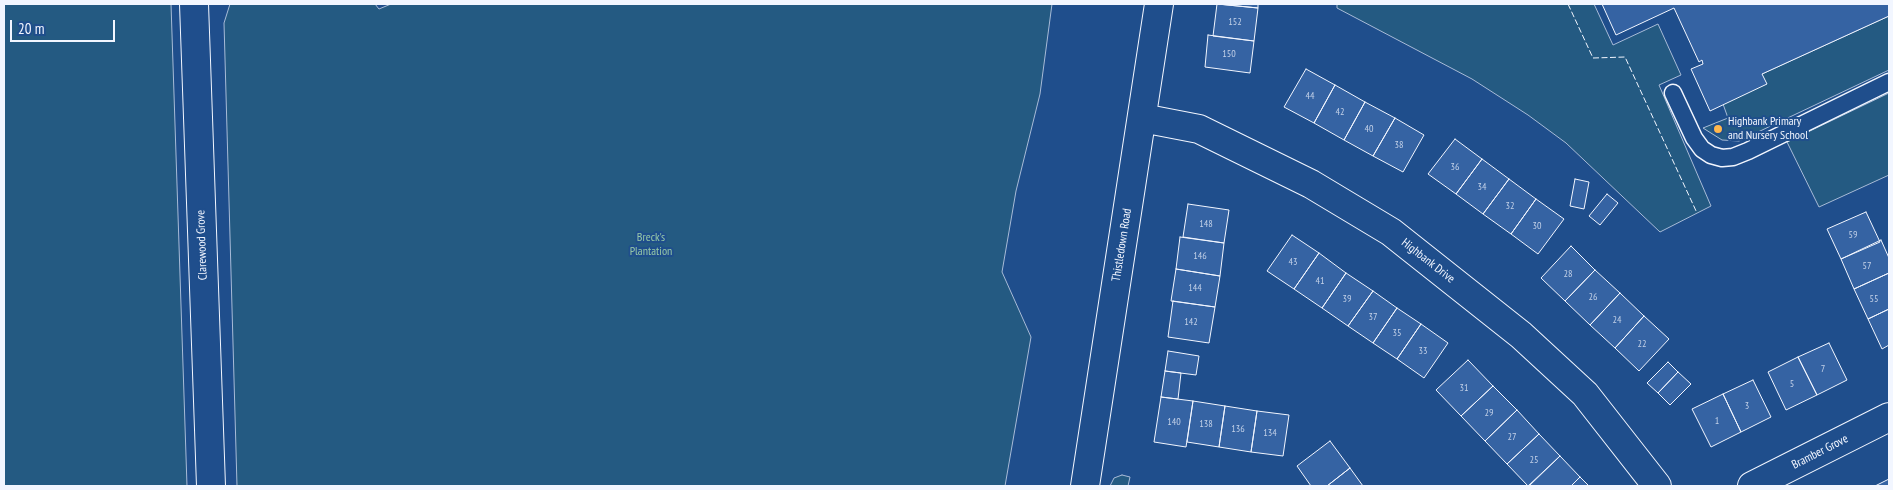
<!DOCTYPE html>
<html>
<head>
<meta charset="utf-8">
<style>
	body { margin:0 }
	#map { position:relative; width:1893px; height:490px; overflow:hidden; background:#1f4e8c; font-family:"PT Sans Narrow",sans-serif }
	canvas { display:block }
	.frame { position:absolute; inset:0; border:5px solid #f2f6ff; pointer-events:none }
	.scale { position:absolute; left:10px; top:20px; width:105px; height:22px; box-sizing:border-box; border:2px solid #f2f6ff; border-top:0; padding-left:6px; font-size:15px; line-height:18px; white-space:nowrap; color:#f2f6ff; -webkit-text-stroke:4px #1f4e8c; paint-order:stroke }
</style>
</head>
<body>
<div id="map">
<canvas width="1893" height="490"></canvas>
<div class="frame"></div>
<div class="scale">20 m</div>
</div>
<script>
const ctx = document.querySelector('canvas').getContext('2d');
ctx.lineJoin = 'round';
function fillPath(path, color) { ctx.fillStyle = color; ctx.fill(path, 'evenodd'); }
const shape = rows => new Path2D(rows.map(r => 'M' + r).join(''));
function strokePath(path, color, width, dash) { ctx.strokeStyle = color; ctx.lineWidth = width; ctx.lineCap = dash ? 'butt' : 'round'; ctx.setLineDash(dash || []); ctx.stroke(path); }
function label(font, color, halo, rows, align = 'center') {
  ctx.font = font + ' "PT Sans Narrow",sans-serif'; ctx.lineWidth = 4; ctx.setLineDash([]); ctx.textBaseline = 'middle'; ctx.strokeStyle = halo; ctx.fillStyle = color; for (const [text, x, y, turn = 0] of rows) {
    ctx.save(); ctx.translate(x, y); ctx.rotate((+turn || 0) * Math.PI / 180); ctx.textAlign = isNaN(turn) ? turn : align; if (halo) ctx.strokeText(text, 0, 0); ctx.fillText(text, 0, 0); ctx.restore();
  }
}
const green = shape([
	[4,4,171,4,187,486,4,486,4,4],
	[230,4,375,4,379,9,391,4,1052,4,1040,94,1016,191,1002,272,1031,337,1005,486,237,486,224,23,230,4],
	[1337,4,1594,4,1613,45,1658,24,1681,75,1659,85,1711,206,1660,232,1566,143,1528,115,1472,79,1337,8,1337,4],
	[1889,16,1889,70,1739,141,1722,140,1703,128,1728,118,1723,104,1762,74,1889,16],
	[1889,93,1889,175,1819,207,1787,142,1889,93],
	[1122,475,1130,477,1128,486,1110,486,1114,478,1122,475]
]);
fillPath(green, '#245a82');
strokePath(green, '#a8bbd7', 1);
const building = shape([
	[1217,4,1258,8,1254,41,1213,36,1217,4],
	[1218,4,1258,4,1258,8,1218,4],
	[1602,4,1889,4,1889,16,1762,74,1767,84,1710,111,1691,69,1703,64,1702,60,1699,62,1674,8,1616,35,1602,4],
	[1208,35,1254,41,1250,73,1205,67,1208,35],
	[1306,69,1335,85,1314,123,1284,107,1306,69],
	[1335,85,1365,102,1344,140,1314,123,1335,85],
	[1365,102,1395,118,1373,156,1344,140,1365,102],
	[1395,118,1424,135,1403,172,1373,156,1395,118],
	[1455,139,1482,159,1456,194,1428,174,1455,139],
	[1482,159,1509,179,1483,214,1456,194,1482,159],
	[1509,179,1536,199,1511,234,1483,214,1509,179],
	[1575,179,1589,182,1584,209,1570,206,1575,179],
	[1607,194,1618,203,1600,225,1589,216,1607,194],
	[1536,199,1564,219,1538,254,1511,234,1536,199],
	[1188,204,1229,210,1224,243,1183,237,1188,204],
	[1866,212,1880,242,1841,259,1827,229,1866,212],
	[1292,235,1319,253,1294,289,1267,271,1292,235],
	[1180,237,1224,243,1220,276,1176,269,1180,237],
	[1881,240,1889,258,1889,273,1854,289,1841,259,1881,240],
	[1571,246,1595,270,1565,301,1541,278,1571,246],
	[1319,253,1346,273,1322,308,1294,289,1319,253],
	[1176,269,1220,276,1215,307,1171,301,1176,269],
	[1595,270,1620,293,1590,325,1565,301,1595,270],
	[1346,273,1373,291,1348,326,1322,308,1346,273],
	[1889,273,1889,309,1868,319,1854,289,1889,273],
	[1373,291,1397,308,1373,343,1348,326,1373,291],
	[1620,293,1644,316,1615,348,1590,325,1620,293],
	[1173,301,1215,307,1209,343,1168,337,1173,301],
	[1397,308,1421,324,1397,359,1373,343,1397,308],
	[1889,309,1889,345,1882,349,1868,319,1889,309],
	[1644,316,1669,339,1639,371,1615,348,1644,316],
	[1421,324,1448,343,1424,378,1397,359,1421,324],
	[1829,343,1847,380,1817,395,1798,357,1829,343],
	[1168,351,1199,356,1196,375,1165,371,1168,351],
	[1798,357,1817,395,1786,410,1768,372,1798,357],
	[1468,360,1493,386,1461,416,1436,390,1468,360],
	[1668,362,1678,372,1658,393,1647,383,1668,362],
	[1165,371,1181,373,1178,399,1161,397,1165,371],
	[1678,372,1691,384,1670,405,1658,393,1678,372],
	[1753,380,1771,417,1741,432,1723,394,1753,380],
	[1493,386,1517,410,1485,441,1461,416,1493,386],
	[1723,394,1741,432,1711,447,1692,409,1723,394],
	[1161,397,1193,401,1186,447,1154,442,1161,397],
	[1193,401,1225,406,1219,447,1187,442,1193,401],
	[1225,406,1257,411,1251,452,1219,447,1225,406],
	[1517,410,1539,434,1507,464,1485,441,1517,410],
	[1257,411,1289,415,1283,456,1251,452,1257,411],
	[1539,434,1560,456,1528,486,1507,464,1539,434],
	[1330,441,1350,468,1327,486,1311,486,1297,466,1330,441],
	[1560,456,1580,477,1571,486,1529,486,1560,456],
	[1350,468,1363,486,1327,486,1350,468],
	[1580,477,1589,486,1571,486,1580,477],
	[1889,479,1889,486,1875,486,1889,479]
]);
fillPath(building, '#3563a3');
strokePath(building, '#f2f6ff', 1);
const service = shape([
	[1673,93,1694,138,1702,149,1711,155,1722,158,1733,157,1748,151,1889,82]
]);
const minor = shape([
	[194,4,211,486],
	[1142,118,1199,129,1311,184,1391,232,1521,335,1585,394,1657,486],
	[1085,486,1159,4],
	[1752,486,1889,417]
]);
strokePath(service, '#f2f6ff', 19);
strokePath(minor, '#f2f6ff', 30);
strokePath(service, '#1f4e8c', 16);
strokePath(minor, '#1f4e8c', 28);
strokePath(shape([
	[1568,4,1593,58,1625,57,1697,213]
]), '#f2f6ff', 1, [6, 2.5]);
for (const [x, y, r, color] of [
	[1718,129,5,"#ffb74d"]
]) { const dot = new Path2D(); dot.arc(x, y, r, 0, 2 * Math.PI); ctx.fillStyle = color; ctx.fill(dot); strokePath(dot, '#1f4e8c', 2); }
label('10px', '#c3d1e8', null, [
	["152",1235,22],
	["150",1229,54],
	["44",1310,96],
	["42",1340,112],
	["40",1369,129],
	["38",1399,145],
	["36",1455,167],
	["34",1482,187],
	["32",1510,206],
	["148",1206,224],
	["30",1537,226],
	["59",1853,235],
	["146",1200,256],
	["43",1293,262],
	["57",1867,266],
	["28",1568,274],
	["41",1320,281],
	["144",1195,288],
	["26",1593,297],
	["39",1347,299],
	["55",1874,299],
	["37",1373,317],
	["24",1617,320],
	["142",1191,322],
	["35",1397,333],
	["22",1642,344],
	["33",1423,351],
	["7",1823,369],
	["5",1792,384],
	["31",1464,388],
	["3",1747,406],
	["29",1489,413],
	["1",1717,421],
	["140",1174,422],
	["138",1206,424],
	["136",1238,429],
	["134",1270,433],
	["27",1512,437],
	["25",1534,460]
]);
label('12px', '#f2f6ff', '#1f4e8c', [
	["Highbank Primary",1728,122],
	["and Nursery School",1728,136]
], 'left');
label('12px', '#97c8a6', '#1f4e8c', [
	["Breck's",651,238],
	["Plantation",651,252]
]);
label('12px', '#f2f6ff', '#1f4e8c', [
	["Clarewood Grove",202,245,-92],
	["Thistledown Road",1122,245,-81],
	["Highbank Drive",1428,261,38],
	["Bramber Grove",1820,452,-27]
]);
</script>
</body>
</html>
